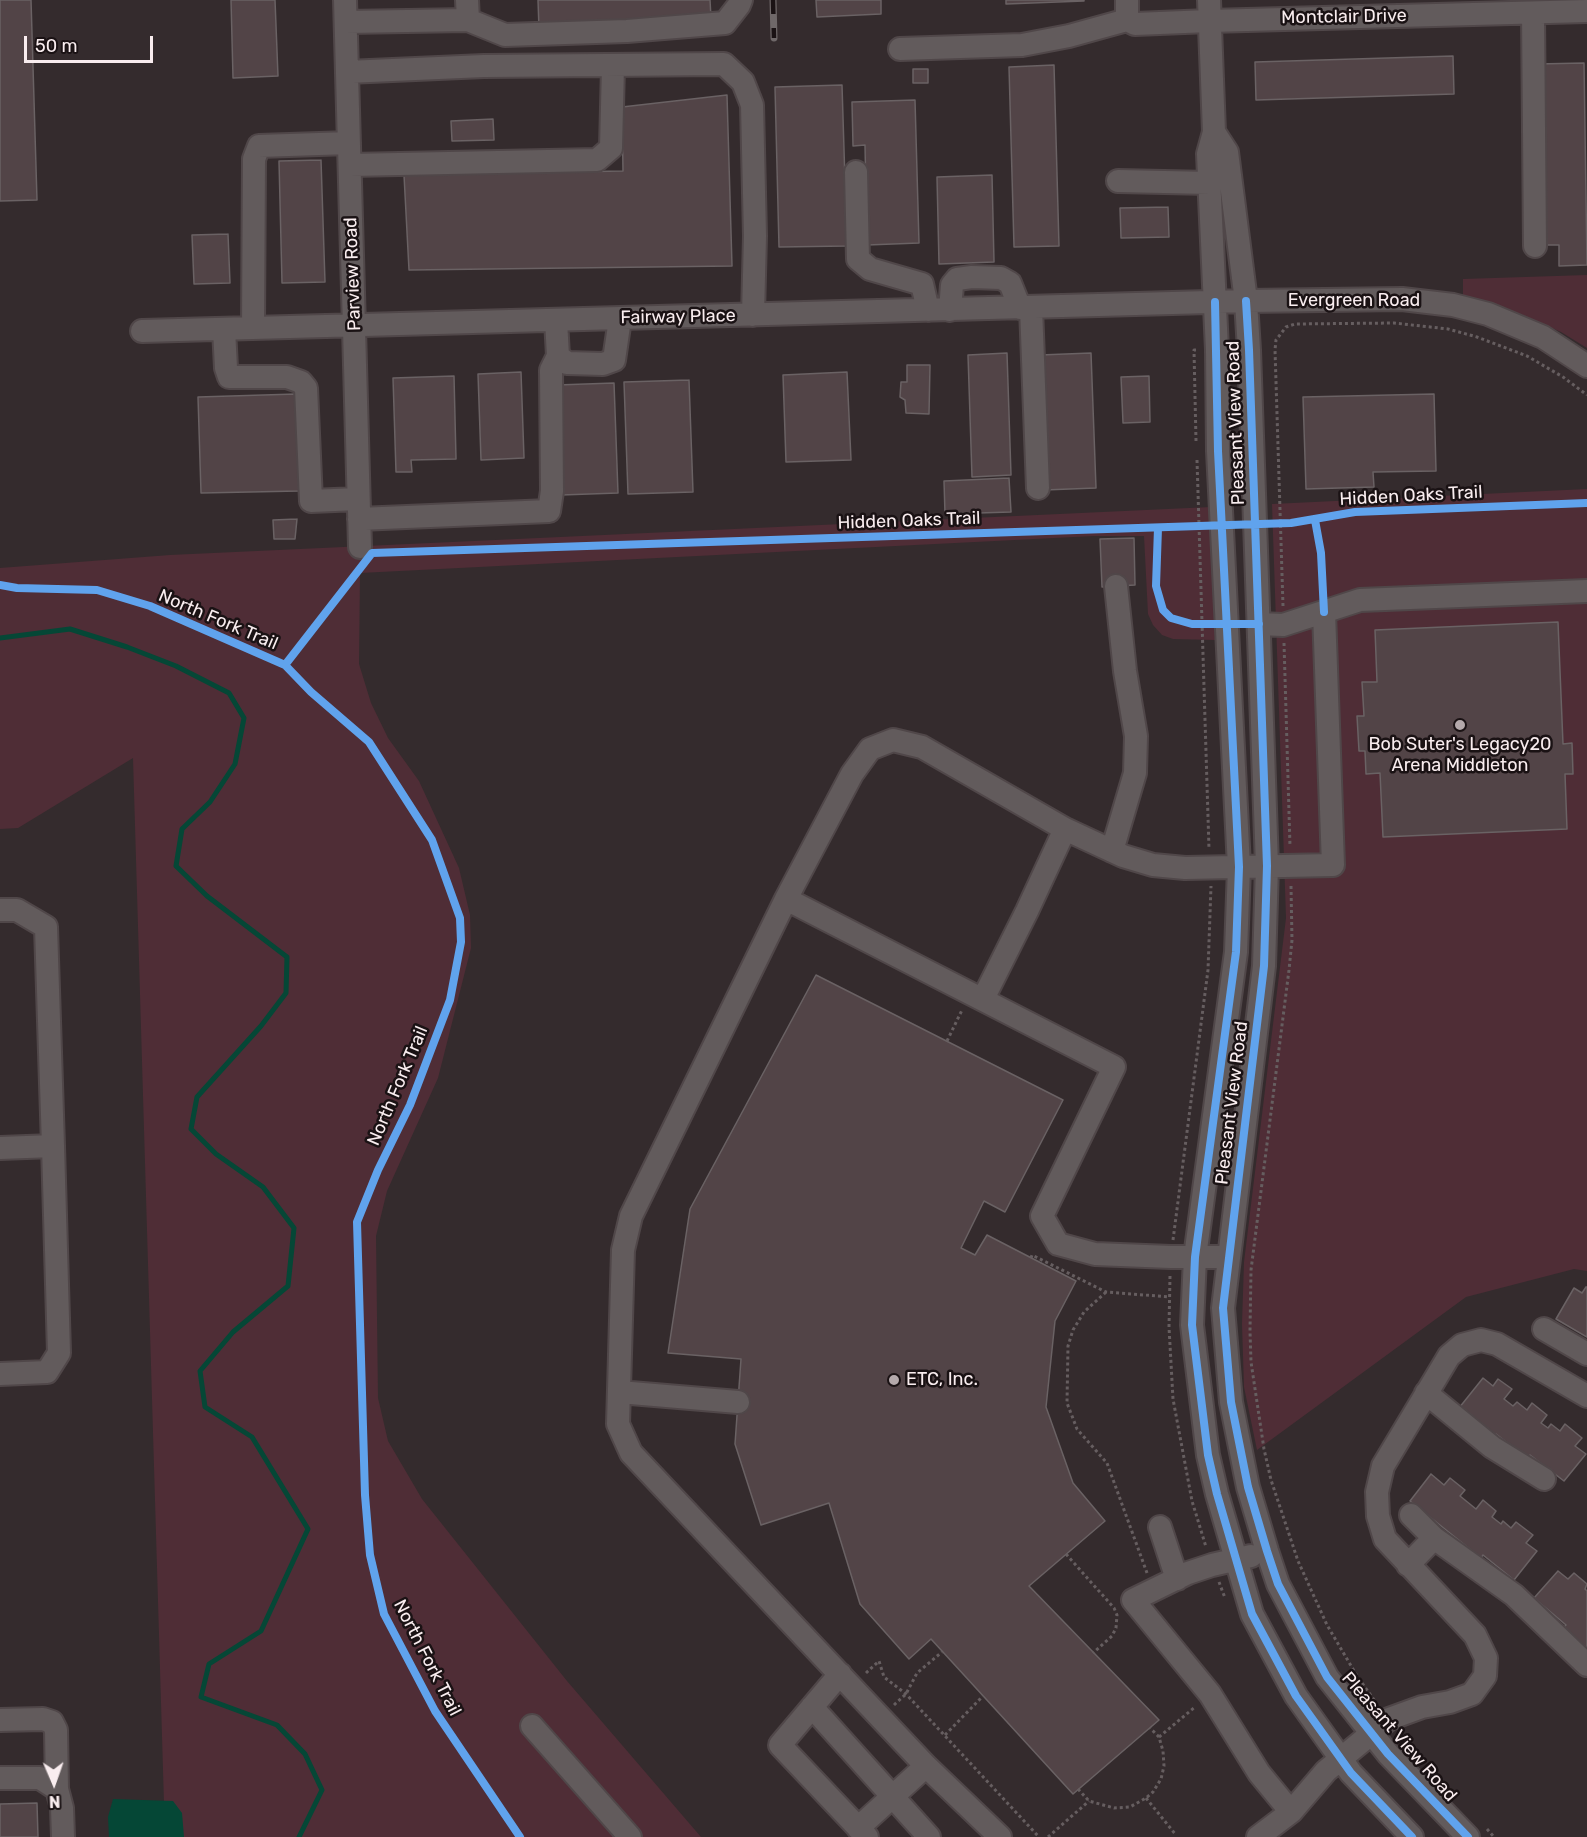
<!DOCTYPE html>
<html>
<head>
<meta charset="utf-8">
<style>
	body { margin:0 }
	#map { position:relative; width:1587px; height:1837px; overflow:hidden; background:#342b2d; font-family:Rubik,sans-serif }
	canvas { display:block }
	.north { position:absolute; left:24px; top:1753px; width:60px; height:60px; -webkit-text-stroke:4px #1a1214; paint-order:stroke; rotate:178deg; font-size:16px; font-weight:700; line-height:24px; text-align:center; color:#f9edef }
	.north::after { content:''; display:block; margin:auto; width:21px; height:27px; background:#f9edef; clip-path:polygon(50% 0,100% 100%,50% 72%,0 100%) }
	.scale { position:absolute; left:24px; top:36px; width:129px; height:27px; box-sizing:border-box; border:3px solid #f9edef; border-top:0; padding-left:8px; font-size:18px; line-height:21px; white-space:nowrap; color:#f9edef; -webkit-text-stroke:4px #1a1214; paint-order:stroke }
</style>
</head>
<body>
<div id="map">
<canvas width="1587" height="1837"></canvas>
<div class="north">N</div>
<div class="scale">50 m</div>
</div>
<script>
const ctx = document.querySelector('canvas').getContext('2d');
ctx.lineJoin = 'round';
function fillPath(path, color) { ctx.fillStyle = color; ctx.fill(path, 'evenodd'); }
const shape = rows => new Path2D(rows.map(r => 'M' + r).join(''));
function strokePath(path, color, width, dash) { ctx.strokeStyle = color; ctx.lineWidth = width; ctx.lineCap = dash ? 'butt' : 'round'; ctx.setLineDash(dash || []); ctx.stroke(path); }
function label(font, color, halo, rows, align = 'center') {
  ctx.font = font + ' Rubik,sans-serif'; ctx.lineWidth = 5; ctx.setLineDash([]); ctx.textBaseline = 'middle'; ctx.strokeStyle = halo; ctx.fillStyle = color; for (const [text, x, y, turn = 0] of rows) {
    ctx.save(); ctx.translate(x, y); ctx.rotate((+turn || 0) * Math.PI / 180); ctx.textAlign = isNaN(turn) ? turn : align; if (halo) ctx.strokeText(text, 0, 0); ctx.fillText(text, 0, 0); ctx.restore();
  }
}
fillPath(shape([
	[1587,275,1587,348,1561,332,1520,314,1463,296,1463,279],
	[1587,489,1587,1271,1574,1269,1466,1297,1257,1450,1244,1387,1242,1324,1244,1262,1286,918,1272,504],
	[1211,507,1215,640,1173,639,1162,635,1153,625,1148,614,1144,536,1094,536,360,573,359,664,371,703,388,738,419,781,459,868,470,915,471,948,438,1078,387,1191,376,1236,378,1398,388,1441,422,1499,567,1681,701,1837,165,1837,133,758,18,828,0,829,0,568,170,555]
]), '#4f2d36');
fillPath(shape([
	[113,1799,173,1801,182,1813,184,1837,109,1837,108,1817]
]), '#054736');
strokePath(shape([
	[0,638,70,629,127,647,176,666,229,693,244,718,235,764,210,802,182,829,176,866,207,896,287,957,286,993,261,1026,197,1097,191,1129,216,1154,263,1187,294,1228,288,1286,233,1332,200,1371,205,1407,252,1437,308,1529,261,1631,209,1664,201,1697,277,1725,305,1754,322,1790,299,1837]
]), '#054736', 5);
const building = shape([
	[0,0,31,0,37,200,0,201,0,0],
	[231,0,275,0,278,76,233,78,231,0],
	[538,0,710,0,711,18,539,29,538,0],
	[816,0,881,0,881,14,817,17,816,0],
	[1006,0,1084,0,1084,1,1006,4,1006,0],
	[1453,56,1454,94,1256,100,1255,62,1453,56],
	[1584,63,1587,265,1559,266,1559,245,1541,245,1537,64,1584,63],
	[1054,65,1059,246,1014,247,1009,67,1054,65],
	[913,69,928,69,928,83,913,83,913,69],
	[842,85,847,246,779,247,775,87,842,85],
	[727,95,732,266,409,270,404,175,623,171,622,107,727,95],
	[915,100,919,243,867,245,865,145,853,146,852,102,915,100],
	[493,119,494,140,452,141,451,121,493,119],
	[321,160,325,282,282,283,279,161,321,160],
	[992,175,994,262,939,264,937,177,992,175],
	[1168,207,1169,237,1121,238,1120,208,1168,207],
	[228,234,230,283,194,284,192,235,228,234],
	[1007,353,1011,475,972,477,968,355,1007,353],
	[1091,353,1096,488,1044,490,1040,355,1091,353],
	[907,365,930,365,929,414,906,413,905,400,900,397,901,382,907,382,907,365],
	[521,372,524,458,481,460,478,374,521,372],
	[847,372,851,460,786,462,783,375,847,372],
	[454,376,456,459,411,460,412,472,396,472,393,378,454,376],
	[1149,376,1150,422,1123,423,1121,377,1149,376],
	[689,380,693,492,628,494,624,382,689,380],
	[614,383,618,493,561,495,557,385,614,383],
	[296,394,299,491,201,493,198,397,296,394],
	[1434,394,1436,471,1373,472,1374,487,1306,489,1303,397,1434,394],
	[1009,478,1011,512,945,514,944,481,1009,478],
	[297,519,295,539,274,539,273,520,297,519],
	[1134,538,1135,585,1102,587,1100,539,1134,538],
	[1558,622,1563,744,1572,743,1573,774,1565,774,1567,829,1383,837,1380,773,1366,774,1365,751,1359,751,1357,716,1364,716,1362,682,1377,682,1375,630,1558,622],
	[816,975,1063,1100,1005,1212,984,1201,961,1248,975,1255,987,1235,1076,1281,1055,1321,1046,1407,1073,1483,1105,1521,1029,1586,1159,1720,1073,1794,931,1639,909,1659,860,1604,829,1503,761,1525,735,1444,741,1359,668,1353,690,1209,816,975],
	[1586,1287,1587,1287,1587,1337,1556,1319,1574,1288,1582,1293,1586,1287],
	[1483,1378,1493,1386,1498,1379,1512,1389,1504,1399,1513,1406,1517,1402,1527,1410,1532,1403,1547,1415,1541,1423,1548,1428,1551,1424,1560,1431,1565,1424,1582,1438,1575,1446,1586,1454,1564,1481,1530,1455,1527,1458,1496,1434,1494,1436,1459,1408,1483,1378],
	[1431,1474,1444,1485,1450,1478,1465,1490,1460,1496,1476,1509,1483,1500,1496,1511,1492,1517,1501,1524,1503,1521,1511,1528,1516,1522,1533,1535,1526,1543,1537,1551,1514,1580,1483,1555,1481,1558,1410,1501,1431,1474],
	[1558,1571,1568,1579,1574,1573,1587,1584,1585,1589,1587,1591,1587,1649,1563,1628,1566,1625,1534,1598,1558,1571],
	[37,1803,38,1837,0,1837,0,1804,37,1803]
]);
fillPath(building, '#524447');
strokePath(building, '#6a6264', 1.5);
const minor = shape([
	[345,0,360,547],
	[1127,0,1127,20,1135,24,1209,21,1587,11],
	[1209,0,1214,132,1208,154,1217,350,1218,451,1239,867,1236,952,1195,1257,1192,1325,1208,1455,1217,1494,1252,1614,1296,1696,1351,1773,1412,1837],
	[1533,13,1535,246],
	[468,20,505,35,627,31,725,23,739,5,741,0],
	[346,22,468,20,467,0],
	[900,49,1022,45,1069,36,1127,20],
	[347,72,484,66,724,64,743,82,752,105,755,236,753,315],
	[1214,132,1227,152,1246,301,1249,350,1267,866,1264,966,1223,1308,1231,1402,1248,1487,1267,1551,1278,1584,1327,1677,1388,1754,1468,1837],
	[350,165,597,160,611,148,613,66],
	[856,172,858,259,870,269,922,284,928,310],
	[1118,181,1210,183],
	[1031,308,1038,488],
	[950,310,952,285,957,279,972,277,1001,278,1010,283,1020,308],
	[556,320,558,356,567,363,603,364,614,360,620,319],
	[253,328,254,159,259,146,349,143],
	[224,329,226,368,229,377,287,377,301,382,306,388,311,501,358,499],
	[142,331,1246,301,1402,299,1453,305,1488,314,1543,337,1587,366],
	[359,519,549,511,552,491,551,370,558,356],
	[1259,624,1283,625,1360,600,1587,591],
	[1112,851,1135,773,1136,736,1125,671,1116,586],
	[786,899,852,774,870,749,893,740,922,747,1065,829,1123,856,1153,865,1185,868,1333,865,1324,612],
	[0,910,17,910,46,927,53,1146],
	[983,999,1027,911,1065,829],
	[0,1148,53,1146,59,1353,47,1372,0,1374],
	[1544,1329,1587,1354],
	[619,1392,738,1402],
	[1426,1393,1492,1447,1544,1479],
	[1160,1527,1177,1579],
	[1434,1538,1514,1595,1587,1665],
	[1251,1556,1212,1565,1188,1573,1133,1600,1210,1694,1259,1773,1291,1812],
	[1408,1565,1434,1538,1411,1515],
	[840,1674,780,1745,867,1837],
	[812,1707,929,1837],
	[0,1720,43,1719,52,1722,56,1730,57,1789],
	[532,1726,630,1837],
	[0,1778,40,1778,57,1789,62,1808,63,1837],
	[858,1828,926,1766],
	[1000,1837,926,1766,631,1453,618,1424,623,1250,631,1216,786,899,1114,1067,1042,1216,1058,1244,1095,1254,1171,1257,1229,1257],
	[1258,1837,1291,1812,1326,1771,1389,1719,1422,1707,1450,1702,1472,1694,1485,1676,1486,1658,1475,1635,1385,1539,1378,1516,1377,1492,1383,1466,1449,1356,1462,1345,1481,1340,1497,1344,1587,1396]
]);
strokePath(minor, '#504749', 26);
strokePath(shape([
	[1196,441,1194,350,1198,350],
	[1197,460,1209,849],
	[1283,606,1275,350,1276,340,1286,327,1295,324,1394,323,1448,329,1477,337,1527,356,1563,377,1587,395],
	[1284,643,1290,846],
	[1291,886,1292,940,1289,970,1251,1270,1250,1331,1251,1362,1264,1449,1271,1480,1298,1561,1327,1625,1357,1676,1377,1704],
	[947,1041,962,1010],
	[1173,1240,1208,970,1211,886],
	[1031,1258,1032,1255,1106,1292,1170,1297],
	[1170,1276,1169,1327,1173,1399,1192,1501,1206,1547],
	[1106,1292,1084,1312,1073,1330,1068,1346,1067,1403,1077,1429,1107,1463,1147,1573],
	[1066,1554,1114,1608,1117,1615,1116,1628,1112,1636,1093,1653],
	[1219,1582,1225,1598],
	[866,1673,879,1661,884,1677,906,1694,1039,1837],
	[894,1705,906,1694,917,1673,942,1652],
	[945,1735,983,1696],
	[1402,1735,1417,1753],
	[1159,1737,1195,1707],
	[1078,1789,1089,1801,1114,1808,1130,1807,1146,1798,1153,1792,1161,1779,1164,1766,1163,1751,1159,1737,1150,1728],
	[1146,1798,1176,1835],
	[1487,1829,1494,1837],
	[1048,1837,1089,1801]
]), '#665e60', 3, [3, 3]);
strokePath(minor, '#625b5c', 22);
const rail = shape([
	[773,0,774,38]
]);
strokePath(rail, '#6f6869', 7);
strokePath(rail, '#1a1214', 4.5, [14]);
strokePath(shape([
	[1246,301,1249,350,1267,866,1264,966,1223,1308,1231,1402,1248,1487,1267,1551,1278,1584,1327,1677,1388,1754,1468,1837],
	[1215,302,1218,451,1239,867,1236,952,1195,1257,1192,1325,1208,1455,1217,1494,1252,1614,1296,1696,1351,1773,1412,1837],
	[1315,520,1321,553,1324,612],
	[1158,528,1156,586,1163,610,1171,618,1192,624,1259,624],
	[0,585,17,588,97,590,150,606,285,665,311,692,369,742,432,840,460,918,461,942,450,1000,410,1105,378,1170,357,1222,365,1495,370,1555,384,1614,435,1711,520,1837],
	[285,665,372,553,1291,523,1355,512,1587,503]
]), '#60a3ed', 8);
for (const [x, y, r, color] of [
	[1460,725,6,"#b4a9ab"],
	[894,1380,6,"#b4a9ab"]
]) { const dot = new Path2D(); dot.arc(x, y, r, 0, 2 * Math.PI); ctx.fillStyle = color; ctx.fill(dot); strokePath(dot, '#1a1214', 2); }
label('18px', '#f9edef', '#1a1214', [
	["Montclair Drive",1344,17,-1],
	["Parview Road",353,274,-92],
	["Evergreen Road",1354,301],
	["Fairway Place",678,317,-1],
	["Pleasant View Road",1236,423,-92],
	["Hidden Oaks Trail",1411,496,-3],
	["Hidden Oaks Trail",909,521,-2],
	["North Fork Trail",218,620,23],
	["North Fork Trail",398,1086,-67],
	["Pleasant View Road",1232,1103,-83],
	["North Fork Trail",427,1658,63],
	["Pleasant View Road",1399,1737,49]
]);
label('18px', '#f9edef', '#1a1214', [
	["Bob Suter's Legacy20",1460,745],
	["Arena Middleton",1460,766],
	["ETC, Inc.",906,1380,"left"]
]);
</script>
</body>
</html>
